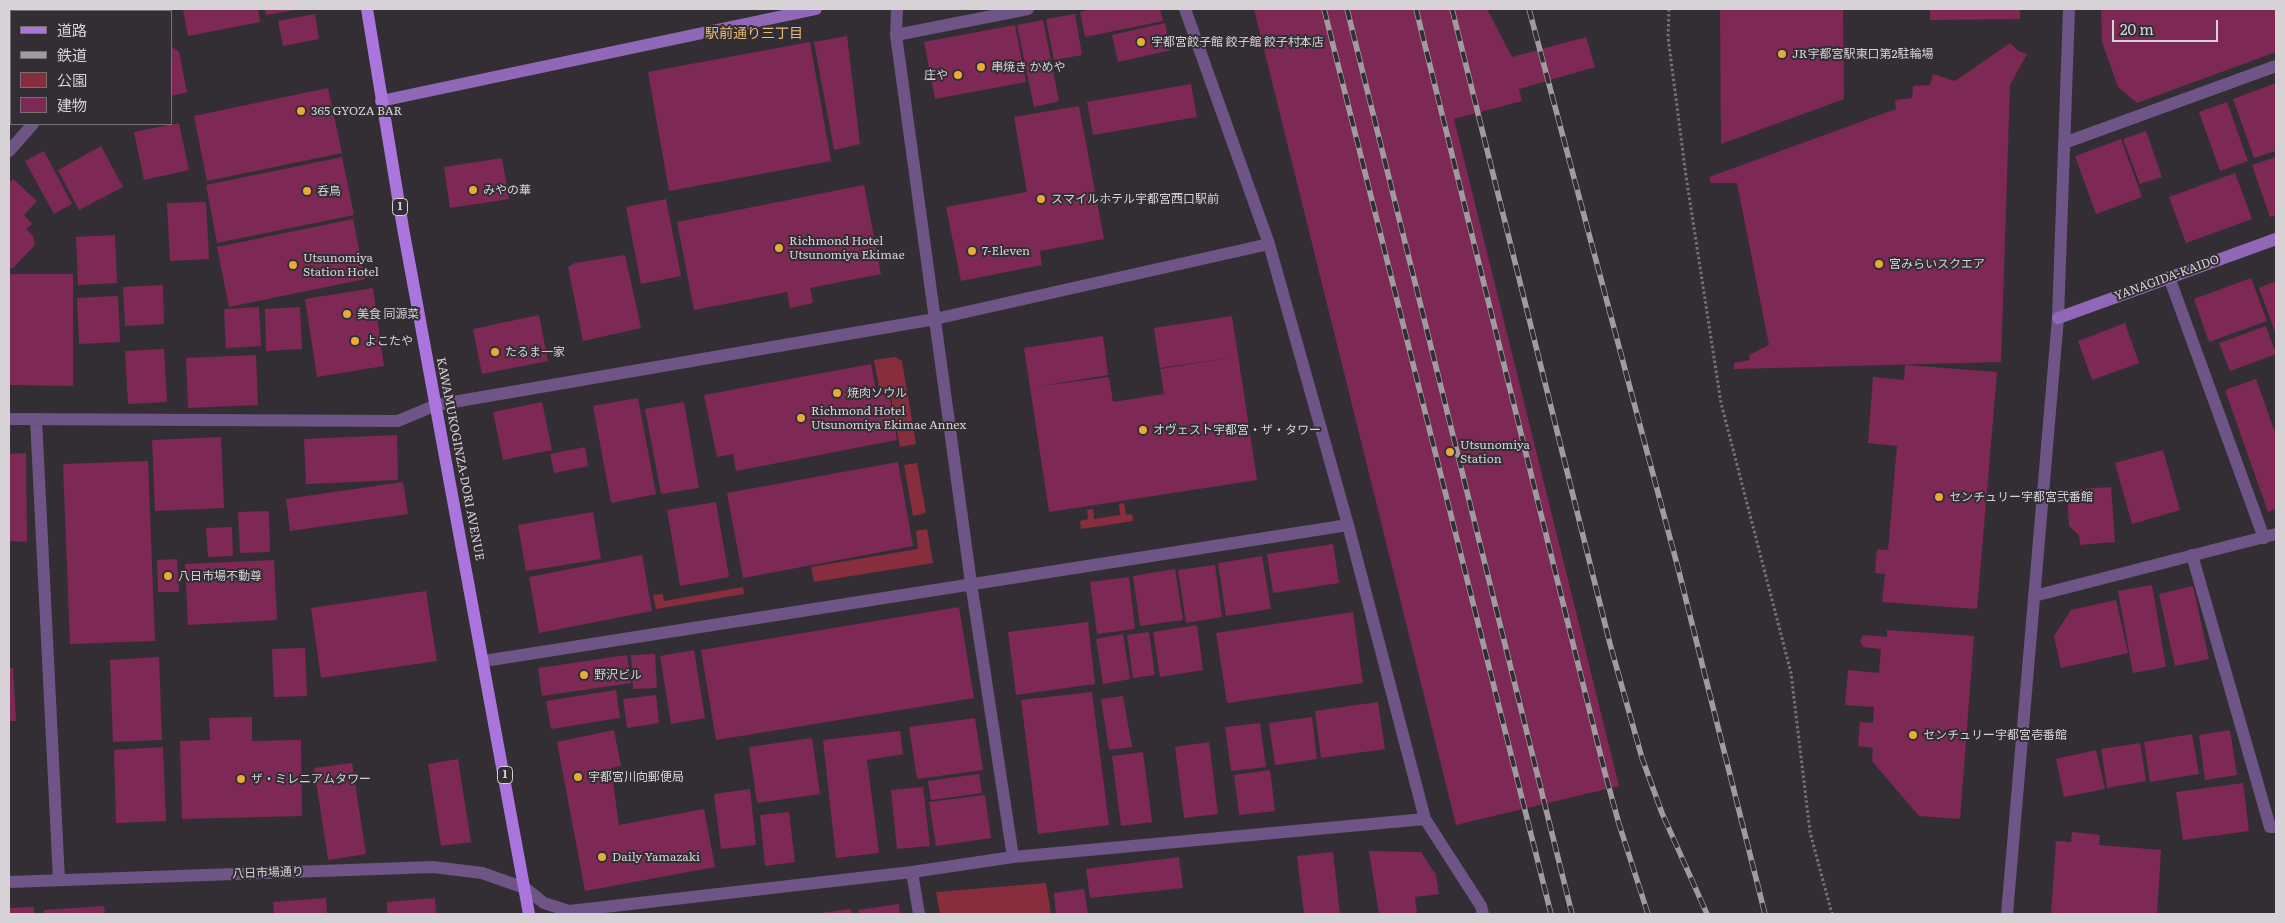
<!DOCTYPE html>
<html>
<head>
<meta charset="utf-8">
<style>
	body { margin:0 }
	#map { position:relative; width:2285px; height:923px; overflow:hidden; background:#332e33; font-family:Literata,"Noto Sans JP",serif }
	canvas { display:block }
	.frame { position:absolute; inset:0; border:10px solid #d6d2d6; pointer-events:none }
	.legend { position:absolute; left:10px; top:10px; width:162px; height:115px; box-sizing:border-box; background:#332e33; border:1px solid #747074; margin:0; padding:6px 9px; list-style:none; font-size:15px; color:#d6d2d6 }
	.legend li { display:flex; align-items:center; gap:10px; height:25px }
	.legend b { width:25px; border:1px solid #747074 }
	.scale { position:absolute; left:2112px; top:20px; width:106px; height:22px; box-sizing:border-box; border:2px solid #d6d2d6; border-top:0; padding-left:6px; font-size:15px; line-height:18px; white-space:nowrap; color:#d6d2d6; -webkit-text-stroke:4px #332e33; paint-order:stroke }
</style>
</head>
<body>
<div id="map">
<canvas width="2285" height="923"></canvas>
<div class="frame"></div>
<ul class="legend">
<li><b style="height:6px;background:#ac75dd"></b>道路</li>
<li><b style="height:6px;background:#9f9b9f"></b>鉄道</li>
<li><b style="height:14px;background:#882d3d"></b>公園</li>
<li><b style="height:14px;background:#7e2955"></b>建物</li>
</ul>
<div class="scale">20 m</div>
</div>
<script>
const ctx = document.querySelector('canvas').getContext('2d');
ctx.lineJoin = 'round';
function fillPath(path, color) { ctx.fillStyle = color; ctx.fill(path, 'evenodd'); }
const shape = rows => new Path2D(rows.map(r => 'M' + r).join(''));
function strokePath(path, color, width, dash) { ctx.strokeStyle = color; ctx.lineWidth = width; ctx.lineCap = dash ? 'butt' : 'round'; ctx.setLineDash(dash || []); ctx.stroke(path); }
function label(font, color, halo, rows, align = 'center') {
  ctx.font = font + ' Literata,"Noto Sans JP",serif'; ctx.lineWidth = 4; ctx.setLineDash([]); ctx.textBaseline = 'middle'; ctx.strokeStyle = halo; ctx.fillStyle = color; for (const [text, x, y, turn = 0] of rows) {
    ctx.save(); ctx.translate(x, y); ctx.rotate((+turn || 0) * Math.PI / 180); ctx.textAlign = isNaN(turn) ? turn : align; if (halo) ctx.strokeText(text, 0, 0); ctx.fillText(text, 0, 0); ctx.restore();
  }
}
fillPath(shape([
	[895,357,902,361,916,444,900,447,890,391,880,393,874,360],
	[917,463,926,513,913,516,904,465],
	[1124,503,1126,515,1132,514,1133,521,1081,529,1080,521,1088,519,1087,510,1093,509,1094,519,1120,515,1119,504],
	[927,529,933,563,814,582,811,567,918,549,916,531],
	[743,587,744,594,656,609,653,595,663,594,664,601],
	[1046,883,1051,914,940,914,936,892]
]), '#882d3d');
const water = shape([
	[9,9,78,9,77,11,11,11,11,103,9,106,9,9]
]);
fillPath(water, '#403583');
strokePath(water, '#6d649c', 1);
fillPath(shape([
	[183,9,258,9,260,22,188,36],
	[265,9,295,9,295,10,266,15],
	[1094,9,1160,9,1163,21,1085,37,1080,12],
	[1254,9,1487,9,1512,57,1586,37,1595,67,1519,89,1522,101,1454,119,1619,786,1456,825],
	[1720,9,1843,9,1844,99,1721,144],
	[1930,9,2020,9,2020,19,1930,20],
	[2101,9,2276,9,2276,52,2137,103,2118,87,2102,42],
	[315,14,319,39,283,46,278,21],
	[1075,14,1082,55,1054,60,1046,19],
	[1043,20,1059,101,1034,107,1017,25],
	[1165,23,1171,50,1118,62,1112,35],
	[1015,25,1026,82,935,99,924,42],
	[847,36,860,144,834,150,814,42],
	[810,42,831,161,669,191,648,72],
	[2010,43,2018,51,2027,54,2010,85,2001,362,1734,369,1734,363,1750,360,1749,355,1769,345,1737,183,1711,183,1709,177,1896,109,1895,100,1912,98,1913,86,1930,85,1933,74,1955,81],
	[171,46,179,52,187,92,171,96],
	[2276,83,2276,151,2254,158,2233,99],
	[1191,84,1197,117,1093,135,1087,102],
	[328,88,342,153,207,181,194,116],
	[2227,102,2248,161,2220,171,2199,112],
	[1079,106,1104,239,1040,251,1042,265,961,281,946,207,1027,192,1014,117],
	[179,123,189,170,144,180,134,132],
	[2146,131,2162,177,2140,184,2123,139],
	[2121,139,2142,197,2096,214,2075,156],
	[101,146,123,187,79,210,58,170],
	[44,151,72,204,54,214,25,161],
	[342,157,354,215,217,243,206,185],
	[2276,157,2276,215,2270,217,2252,165],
	[502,158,509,199,450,208,444,167],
	[2235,173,2252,219,2186,243,2169,197],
	[13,179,37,201,24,215,32,224,26,229,33,236,35,245,13,268,9,269,9,183],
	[864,185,881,274,810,288,813,303,790,308,787,292,694,310,677,222],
	[666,199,681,276,641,284,626,207],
	[206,202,209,259,170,261,167,203],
	[353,219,365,279,229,307,217,247],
	[115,235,117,283,78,285,76,237],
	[625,255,641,328,583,341,568,267,575,263],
	[9,274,73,274,73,386,9,385],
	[2251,278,2267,321,2209,342,2194,299],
	[2276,281,2276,335,2259,288],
	[163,285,164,324,125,326,123,287],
	[373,288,384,366,317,377,305,299],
	[118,296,120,342,79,344,77,298],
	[259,307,261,346,226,348,224,309],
	[300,307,302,349,266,351,265,309],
	[539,315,548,361,482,374,473,329],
	[1232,316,1257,480,1049,512,1024,348,1103,336,1108,375,1034,387,1109,377,1113,402,1164,394,1160,369,1234,357,1160,368,1154,328],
	[2125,323,2139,363,2092,380,2078,341],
	[2266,326,2276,354,2230,371,2219,343],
	[164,349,167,402,128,404,125,351],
	[256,355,258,405,188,408,186,358],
	[871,364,877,396,889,393,897,440,736,471,733,454,717,457,704,395],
	[1905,365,1997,372,1977,609,1882,602,1885,574,1875,573,1877,549,1888,550,1897,446,1868,443,1873,377,1904,380],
	[2256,379,2276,435,2276,509,2268,512,2225,390],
	[638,398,656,494,611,503,593,406],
	[542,402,552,450,503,460,493,412],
	[684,402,699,488,661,494,645,409],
	[397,435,398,480,306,484,304,439],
	[221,437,224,508,155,511,152,440],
	[585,447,588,466,554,473,550,454],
	[2163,450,2180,510,2132,524,2115,463],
	[26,453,27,542,9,541,9,454],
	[148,461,155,641,70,644,63,464],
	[898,462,913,546,743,578,727,493],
	[403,482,408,514,290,531,286,499],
	[2111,487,2115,542,2080,545,2079,535,2069,526,2067,490],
	[716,502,729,577,680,586,667,510],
	[269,511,270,552,240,553,238,512],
	[593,512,601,559,526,571,518,525],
	[232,527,233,556,208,557,206,528],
	[1333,544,1339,583,1273,593,1267,554],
	[642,555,652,611,539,633,529,577],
	[1262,556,1271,609,1226,616,1218,563],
	[177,559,179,592,158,592,157,560],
	[274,560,277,620,188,625,185,564],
	[1215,565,1222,617,1186,623,1178,570],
	[1175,569,1183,620,1140,626,1133,576],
	[1129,577,1135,629,1097,634,1090,582],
	[2152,585,2166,667,2133,673,2118,591],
	[2193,586,2209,659,2175,666,2159,594],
	[426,591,437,661,321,678,311,608],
	[2116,600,2128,653,2061,668,2054,636,2071,610],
	[959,607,974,698,716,740,701,650],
	[1353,612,1363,683,1227,703,1216,633],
	[1088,622,1095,684,1016,695,1008,632],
	[1197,625,1203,670,1160,677,1153,632],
	[1887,630,1974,636,1960,819,1919,816,1872,761,1873,748,1858,746,1860,722,1873,723,1874,707,1845,705,1848,670,1879,673,1881,649,1863,647,1860,641,1863,635,1887,637],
	[1149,632,1155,675,1133,678,1127,635],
	[1123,634,1130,679,1103,684,1096,639],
	[305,648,307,696,274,697,272,649],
	[694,650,705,718,671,724,660,656],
	[655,654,657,688,633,689,631,655],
	[627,655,631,683,542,696,538,668],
	[159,657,162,740,113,742,110,660],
	[9,668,13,668,16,721,9,721],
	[616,690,620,718,551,729,546,701],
	[1092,692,1109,825,1038,834,1021,700],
	[656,695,659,723,627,728,623,699],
	[1123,696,1132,747,1109,750,1101,699],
	[1378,702,1385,749,1321,758,1315,711],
	[252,717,252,741,301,740,302,816,182,819,180,741,210,740,209,718],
	[1312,717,1317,759,1275,765,1269,723],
	[975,718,983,770,917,779,909,727],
	[1260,723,1266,767,1231,771,1225,727],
	[614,730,621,766,611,768,619,825,704,809,715,867,585,891,557,742],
	[2230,730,2237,775,2205,780,2199,735],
	[900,731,903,754,867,760,879,853,836,858,823,740],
	[2192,734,2199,774,2150,782,2144,742],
	[812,738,820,794,757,803,749,747],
	[1209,742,1218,814,1184,818,1175,747],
	[2140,743,2146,781,2107,788,2101,749],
	[163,747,166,821,116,823,114,750],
	[2096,750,2105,789,2064,797,2056,759],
	[1143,752,1152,822,1121,826,1112,756],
	[458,759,471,842,441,846,428,764],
	[352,763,366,854,328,860,314,768],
	[1270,770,1275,811,1239,815,1234,775],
	[979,774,982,793,931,800,928,781],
	[2243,783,2249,831,2183,840,2176,792],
	[923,787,930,846,897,849,891,790],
	[750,789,756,845,721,849,714,794],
	[985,795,991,838,936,846,929,802],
	[789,812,795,862,765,866,760,815],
	[2072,832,2100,835,2099,845,2161,850,2157,914,2051,914,2056,841,2071,842],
	[1369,851,1421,852,1436,875,1439,894,1415,897,1417,914,1379,914],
	[1333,852,1340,914,1304,914,1297,856],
	[1179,857,1183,888,1090,898,1086,869],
	[1084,889,1088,914,1056,914,1054,893],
	[326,898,327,914,274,914,273,902],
	[435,898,436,914,387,914,387,902],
	[899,904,900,914,859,914,858,910],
	[104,906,105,914,44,914,44,910],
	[34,907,34,914,9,914,9,908],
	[851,909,852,914,820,914,820,913]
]), '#7e2955');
strokePath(shape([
	[1669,9,1668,37,1686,176,1721,403,1791,673,1810,832,1832,914]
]), '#777277', 3, [2.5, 2.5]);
strokePath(shape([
	[897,9,896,35,971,583,1013,857],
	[1185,9,1269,244,1348,525,1425,819,1481,906,1483,914],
	[118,11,119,9],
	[896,35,1028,9],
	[2064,143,2276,66],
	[9,151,33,124],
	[2169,277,2264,538],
	[9,419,398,421,436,405,935,319,1269,244],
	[36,419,59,880],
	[2192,555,2270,827,2276,827],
	[2034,596,2276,534],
	[484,661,1348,525],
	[912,872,919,914],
	[9,882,433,867,482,873,525,888,544,903,569,911,912,872,1013,857,1425,819],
	[2007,914,2058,318,2069,9]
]), '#6e5487', 12);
strokePath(shape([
	[381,101,816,9],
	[2058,318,2276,239]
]), '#9167b7', 12);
strokePath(shape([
	[367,9,403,228,529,914]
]), '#ac75dd', 12);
const rail = shape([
	[1324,9,1551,914],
	[1347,9,1572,914],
	[1416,9,1605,773,1619,824,1648,914],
	[1452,9,1610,644,1642,758,1662,813,1707,914],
	[1529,9,1678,568,1765,914]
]);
strokePath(rail, '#9f9b9f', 5.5);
strokePath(rail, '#332e33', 4, [11]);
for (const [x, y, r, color] of [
	[1141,42,5,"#e7ac37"],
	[1782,54,5,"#e7ac37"],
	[981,67,5,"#e7ac37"],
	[958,75,5,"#e7ac37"],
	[301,111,5,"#e7ac37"],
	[473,190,5,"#e7ac37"],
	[307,191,5,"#e7ac37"],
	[1041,199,5,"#e7ac37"],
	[779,248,5,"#e7ac37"],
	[972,251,5,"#e7ac37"],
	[1879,264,5,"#e7ac37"],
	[293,265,5,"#e7ac37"],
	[347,314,5,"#e7ac37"],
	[355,341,5,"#e7ac37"],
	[495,352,5,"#e7ac37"],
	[837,393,5,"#e7ac37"],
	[801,418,5,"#e7ac37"],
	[1143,430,5,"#e7ac37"],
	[1450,452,5,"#e7ac37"],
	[1939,497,5,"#e7ac37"],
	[168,576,5,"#e7ac37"],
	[584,675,5,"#e7ac37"],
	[1913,735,5,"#e7ac37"],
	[578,777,5,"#e7ac37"],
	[241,779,5,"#e7ac37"],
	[602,857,5,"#e7ac37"]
]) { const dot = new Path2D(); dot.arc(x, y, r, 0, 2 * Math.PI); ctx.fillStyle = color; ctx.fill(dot); strokePath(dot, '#332e33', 2); }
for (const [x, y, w] of [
	[400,207,15],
	[505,775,15]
]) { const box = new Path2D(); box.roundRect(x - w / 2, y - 8.5, w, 17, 4); ctx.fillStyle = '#332e33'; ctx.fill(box); strokePath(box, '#d6d2d6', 1); }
label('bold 11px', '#d6d2d6', null, [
	["1",400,207],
	["1",505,775]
]);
label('12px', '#d6d2d6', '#332e33', [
	["宇都宮餃子館 餃子館 餃子村本店",1151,42],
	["JR宇都宮駅東口第2駐輪場",1792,54],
	["串焼き かめや",991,67],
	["庄や",948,75,"right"],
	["365 GYOZA BAR",311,111],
	["みやの華",483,190],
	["呑鳥",317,191],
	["スマイルホテル宇都宮西口駅前",1051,199],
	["Richmond Hotel",789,241],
	["Utsunomiya Ekimae",789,255],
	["7-Eleven",982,251],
	["Utsunomiya",303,258],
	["Station Hotel",303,272],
	["宮みらいスクエア",1889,264],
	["美食 同源菜",357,314],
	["よこたや",365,341],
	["たるま一家",505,352],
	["焼肉ソウル",847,393],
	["Richmond Hotel",811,411],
	["Utsunomiya Ekimae Annex",811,425],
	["オヴェスト宇都宮・ザ・タワー",1153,430],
	["Utsunomiya",1460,445],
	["Station",1460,459],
	["センチュリー宇都宮弐番館",1949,497],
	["八日市場不動尊",178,576],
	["野沢ビル",594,675],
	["センチュリー宇都宮壱番館",1923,735],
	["宇都宮川向郵便局",588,777],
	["ザ・ミレニアムタワー",251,779],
	["Daily Yamazaki",612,857]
], 'left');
label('12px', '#d6d2d6', '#332e33', [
	["YANAGIDA-KAIDO",2167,278,-20],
	["KAWAMUKOGINZA-DORI AVENUE",460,459,79],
	["八日市場通り",268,873,-2]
]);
label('14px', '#e6bc76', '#332e33', [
	["駅前通り三丁目",754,34]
]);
</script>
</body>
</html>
